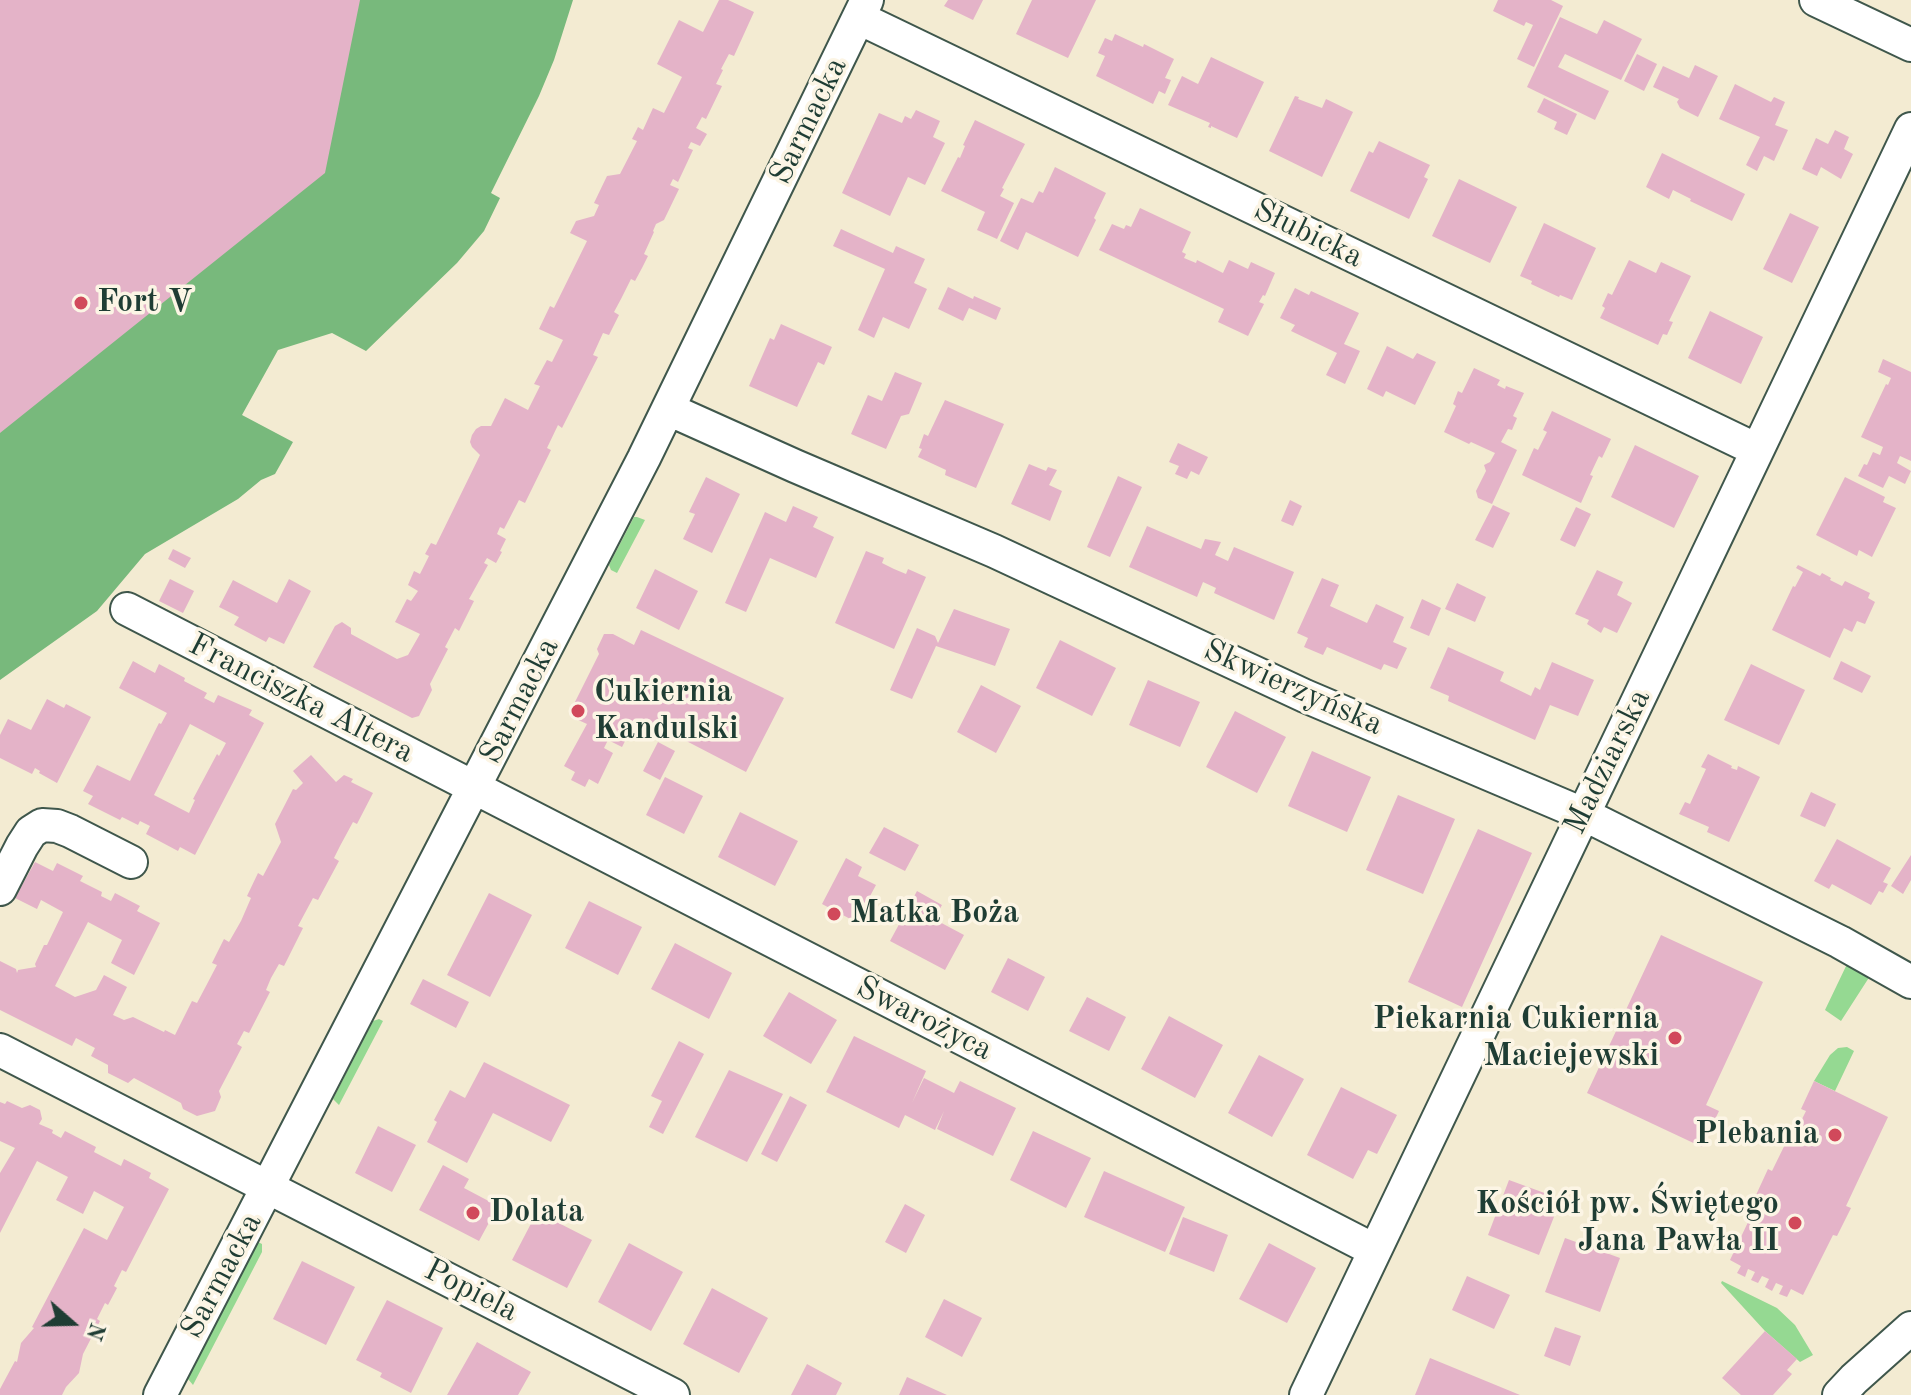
<!DOCTYPE html>
<html>
<head>
<meta charset="utf-8">
<style>
	body { margin:0 }
	#map { position:relative; width:1911px; height:1395px; overflow:hidden; background:#f3ebd2; font-family:"Old Standard TT",serif }
	canvas { display:block }
	.north { position:absolute; left:32px; top:1283px; width:80px; height:80px; -webkit-text-stroke:6px #fcf5e5; paint-order:stroke; rotate:110deg; font-size:22px; font-weight:700; line-height:32px; text-align:center; color:#1f3d34 }
	.north::after { content:''; display:block; margin:auto; width:28px; height:36px; background:#1f3d34; clip-path:polygon(50% 0,100% 100%,50% 72%,0 100%) }
</style>
</head>
<body>
<div id="map">
<canvas width="1911" height="1395"></canvas>
<div class="north">N</div>
</div>
<script>
const ctx = document.querySelector('canvas').getContext('2d');
ctx.lineJoin = 'round';
function fillPath(path, color) { ctx.fillStyle = color; ctx.fill(path, 'evenodd'); }
const shape = rows => new Path2D(rows.map(r => 'M' + r).join(''));
function strokePath(path, color, width, dash) { ctx.strokeStyle = color; ctx.lineWidth = width; ctx.lineCap = dash ? 'butt' : 'round'; ctx.setLineDash(dash || []); ctx.stroke(path); }
function label(font, color, halo, rows, align = 'center') {
  ctx.font = font + ' "Old Standard TT",serif'; ctx.lineWidth = 7; ctx.setLineDash([]); ctx.textBaseline = 'middle'; ctx.strokeStyle = halo; ctx.fillStyle = color; for (const [text, x, y, turn = 0] of rows) {
    ctx.save(); ctx.translate(x, y); ctx.rotate((+turn || 0) * Math.PI / 180); ctx.textAlign = isNaN(turn) ? turn : align; if (halo) ctx.strokeText(text, 0, 0); ctx.fillText(text, 0, 0); ctx.restore();
  }
}
fillPath(shape([
	[634,517,637,517,645,520,617,573,611,570,609,565],
	[1848,962,1870,976,1841,1021,1825,1010],
	[379,1019,383,1021,339,1105,333,1099,373,1021],
	[1847,1047,1854,1051,1835,1091,1814,1081,1830,1055,1838,1048],
	[258,1242,262,1244,262,1252,193,1385,188,1379],
	[1722,1281,1777,1308,1795,1325,1813,1355,1800,1362,1765,1331,1721,1283]
]), '#95d992');
fillPath(shape([
	[0,0,573,0,554,60,539,96,491,193,500,198,484,231,457,263,366,351,332,333,278,350,242,415,293,442,275,474,261,480,238,499,145,554,97,611,0,680]
]), '#78b97c');
fillPath(shape([
	[0,0,360,0,325,173,0,433],
	[719,0,728,0,754,12,734,56,729,54,721,69,723,70,716,84,722,86,706,119,702,117,696,128,707,134,700,146,691,142,688,148,693,150,678,182,673,179,670,185,679,189,664,220,656,224,653,231,654,232,644,254,648,256,642,268,635,281,631,279,621,299,614,312,619,315,609,335,603,333,593,355,598,357,562,428,558,425,547,448,551,450,525,503,519,500,504,529,500,527,497,534,506,539,500,551,502,552,496,563,487,558,484,563,488,565,469,599,474,601,459,631,455,628,445,647,448,649,430,684,432,690,419,716,412,718,313,667,335,626,342,622,351,628,351,634,397,659,408,655,420,634,395,622,407,599,411,601,418,591,408,585,414,571,420,574,429,556,425,554,431,543,436,545,480,455,472,447,470,442,472,435,476,429,481,426,491,426,505,398,528,410,540,386,534,384,547,360,552,362,563,340,539,329,550,306,554,308,587,241,570,233,576,221,594,216,599,205,594,203,607,176,620,174,637,141,632,139,638,127,643,130,653,108,664,113,682,77,657,64,679,20,703,32],
	[948,0,983,0,973,20,944,6],
	[1032,0,1096,0,1068,58,1016,34],
	[1498,0,1551,0,1563,6,1534,67,1517,59,1533,25,1526,22,1524,26,1493,11],
	[1560,17,1597,34,1604,20,1642,39,1621,80,1565,54,1558,67,1609,91,1595,120,1527,87],
	[1115,34,1143,47,1144,44,1174,59,1165,78,1171,80,1165,94,1159,91,1153,104,1096,76,1105,56,1098,53,1105,38,1112,41],
	[1637,54,1657,64,1644,91,1624,81],
	[1211,57,1264,82,1237,138,1211,126,1211,128,1208,127,1210,123,1168,105,1182,76,1198,84],
	[1695,65,1718,76,1698,117,1680,108,1677,102,1679,99,1653,87,1663,66,1689,78],
	[1735,84,1771,102,1774,97,1785,102,1775,125,1788,130,1774,161,1764,156,1757,171,1746,165,1760,137,1719,119],
	[1295,96,1299,97,1298,99,1322,108,1326,99,1353,112,1322,177,1269,151],
	[1544,98,1577,114,1567,135,1554,129,1557,122,1537,112],
	[916,110,940,121,933,137,945,143,925,185,908,177,890,216,842,193,879,113,902,123,905,116,911,119],
	[975,120,1025,144,1002,188,1004,189,1000,196,1014,203,997,239,977,230,985,212,941,191,958,157,960,158,965,146,963,145],
	[1835,130,1849,137,1844,149,1853,154,1841,179,1821,167,1817,176,1802,169,1816,138,1828,144],
	[1379,141,1430,165,1424,177,1428,179,1409,219,1350,191,1369,151,1373,153],
	[1662,153,1745,194,1732,221,1690,201,1691,199,1673,190,1669,199,1646,187],
	[1055,167,1106,193,1094,218,1096,220,1078,257,1026,232,1018,250,1000,241,1021,198,1033,203,1039,191,1043,193],
	[1459,179,1517,207,1490,263,1432,236],
	[1140,208,1191,232,1182,252,1186,254,1184,258,1196,263,1197,260,1223,273,1229,260,1248,269,1251,262,1275,273,1265,296,1263,295,1259,302,1264,304,1248,336,1218,322,1224,309,1099,250,1112,224,1124,229,1126,225,1131,227],
	[1790,213,1819,227,1792,283,1763,269],
	[1544,223,1596,248,1572,300,1560,295,1559,297,1531,284,1532,281,1520,276],
	[841,229,893,253,896,246,925,259,914,283,927,289,909,329,883,317,874,338,858,330,885,269,833,246],
	[1629,260,1656,273,1661,262,1691,276,1669,321,1673,322,1667,335,1663,334,1658,345,1600,318,1605,308,1602,306,1608,293,1612,295],
	[948,287,973,299,974,296,1001,308,996,320,969,308,963,321,938,309],
	[1295,288,1309,295,1311,291,1359,313,1344,344,1360,351,1345,384,1326,375,1337,353,1291,331,1295,325,1280,318],
	[1710,311,1763,337,1741,384,1688,358],
	[781,324,832,347,824,365,818,362,797,407,749,386,770,338,774,340],
	[1387,346,1413,359,1417,353,1436,362,1415,405,1386,391,1383,397,1367,389],
	[1883,359,1911,372,1911,461,1900,456,1897,463,1911,471,1905,484,1889,476,1883,488,1858,476,1864,464,1867,465,1873,452,1880,455,1883,447,1861,437,1886,384,1888,385,1891,378,1878,372],
	[1474,368,1500,380,1497,385,1505,389,1506,386,1524,393,1513,416,1517,418,1512,430,1508,429,1501,442,1517,450,1492,504,1478,498,1476,491,1486,471,1484,465,1490,462,1495,453,1471,442,1469,444,1444,432,1456,406,1453,404,1458,391,1462,393],
	[895,372,922,383,909,414,901,416,886,449,851,434,868,395,882,401],
	[945,400,1004,424,976,488,945,475,946,470,918,457,922,449,919,448,924,434,928,436],
	[1552,411,1611,439,1602,458,1599,456,1590,475,1593,476,1581,503,1522,475,1534,448,1538,450,1547,432,1543,430],
	[1178,443,1208,457,1199,475,1191,471,1187,479,1175,474,1179,466,1169,462],
	[1635,445,1699,476,1674,528,1611,497],
	[1029,464,1046,471,1048,467,1057,470,1049,485,1062,491,1050,521,1011,504],
	[1118,476,1142,487,1110,557,1087,547],
	[706,477,740,494,712,553,683,539,695,514,689,512],
	[1845,477,1885,497,1883,502,1896,508,1872,557,1859,550,1857,556,1816,535],
	[1290,500,1302,506,1293,526,1281,521],
	[1493,505,1510,513,1493,548,1475,540],
	[793,506,818,517,813,527,834,537,816,578,770,558,746,612,725,603,765,512,786,522],
	[1576,507,1591,514,1575,547,1560,540],
	[1147,526,1201,549,1205,539,1221,542,1215,555,1228,561,1234,547,1294,572,1274,620,1214,593,1216,588,1203,582,1197,597,1129,567],
	[173,549,191,558,185,568,168,559],
	[866,551,884,558,882,563,894,569,906,574,908,569,926,577,894,649,835,623],
	[1798,565,1820,576,1822,573,1831,578,1830,580,1842,586,1845,581,1870,593,1868,598,1875,602,1865,624,1857,621,1852,632,1844,628,1830,658,1772,630,1793,586,1795,587,1803,572,1796,568],
	[655,569,698,591,679,630,636,608],
	[1597,570,1623,582,1617,595,1632,603,1617,633,1604,627,1601,633,1587,624,1589,620,1575,614],
	[1322,578,1339,585,1330,606,1367,623,1376,604,1404,617,1393,642,1407,648,1397,669,1384,664,1381,670,1327,647,1323,655,1304,647,1308,638,1297,633],
	[170,579,194,591,183,613,159,601],
	[289,579,311,591,284,644,269,637,266,642,234,625,239,617,219,607,233,580,277,603],
	[1457,583,1486,597,1475,622,1445,609],
	[1422,599,1441,608,1429,636,1410,628],
	[954,609,1010,629,995,666,936,646,912,699,890,690,917,628,935,636,938,643],
	[641,630,784,698,746,772,669,732,666,738,635,722,622,747,608,740,604,748,613,753,598,784,589,779,585,787,571,780,575,772,564,766,587,724,576,719,572,708,599,654,597,649,604,634,613,634,634,645],
	[1060,640,1116,668,1092,716,1036,688],
	[1448,647,1504,672,1500,681,1531,696,1535,687,1540,690,1552,662,1594,680,1578,716,1550,705,1535,740,1448,701,1449,696,1430,688],
	[133,661,155,673,159,664,185,678,184,681,207,693,204,698,214,703,218,695,252,710,249,715,264,723,195,855,180,847,178,851,146,834,150,826,140,821,138,825,122,817,120,820,88,804,93,796,83,791,97,765,130,781,159,723,161,724,167,713,119,688],
	[190,724,226,743,219,756,217,754,193,799,195,800,189,813,154,795],
	[1841,661,1871,676,1862,693,1833,679],
	[1751,664,1805,690,1779,745,1724,720],
	[1148,680,1200,702,1180,747,1129,725],
	[981,685,1021,706,996,753,957,732],
	[47,699,64,708,66,704,91,717,57,783,39,773,40,771,35,768,32,774,0,758,0,735,8,719,31,730],
	[1235,711,1286,737,1257,793,1206,767],
	[658,742,675,751,660,780,643,771],
	[1312,751,1371,777,1347,832,1288,806],
	[1708,754,1732,766,1731,768,1737,770,1738,766,1760,777,1729,842,1707,832,1709,827,1679,814,1685,802,1690,804,1706,769,1701,767],
	[311,755,336,782,344,775,353,779,351,782,373,793,357,824,353,822,340,846,334,858,339,861,318,900,313,898,298,926,303,928,284,966,279,964,271,978,266,990,270,992,249,1033,244,1031,237,1044,242,1047,219,1091,221,1097,215,1111,197,1116,183,1109,181,1103,134,1078,128,1083,108,1073,108,1065,91,1056,95,1048,76,1038,72,1046,0,1010,0,961,16,969,17,973,18,970,36,967,35,964,44,945,47,945,63,912,41,900,37,909,15,898,35,862,53,871,57,863,83,876,80,881,102,892,101,896,111,901,115,893,140,906,137,911,160,923,134,975,111,963,122,940,88,922,55,986,75,997,96,990,104,975,127,987,113,1015,124,1020,133,1017,164,1032,165,1030,175,1035,192,1001,197,1003,206,986,217,965,212,963,224,939,229,942,241,921,251,898,247,896,258,873,263,876,281,842,275,824,293,789,296,790,303,783,293,771],
	[665,777,703,796,684,834,646,815],
	[1811,792,1836,804,1825,827,1800,816],
	[1398,795,1455,819,1423,894,1366,870],
	[740,812,798,841,775,886,718,857],
	[884,827,919,845,905,871,869,853],
	[1478,829,1532,853,1462,1007,1408,982],
	[1837,839,1891,868,1883,882,1888,884,1883,893,1879,891,1871,905,1832,884,1829,889,1814,881],
	[1911,855,1911,880,1903,894,1891,886],
	[846,858,862,867,858,876,876,885,856,922,822,904],
	[917,891,942,905,934,919,964,935,945,970,890,941],
	[489,893,532,915,490,997,447,975],
	[589,901,642,927,618,975,565,948],
	[1661,935,1763,982,1706,1105,1719,1111,1702,1147,1587,1093],
	[675,943,732,973,709,1019,651,989],
	[1008,958,1045,977,1028,1011,991,992],
	[423,979,469,1002,456,1028,410,1004],
	[789,992,837,1020,811,1064,763,1036],
	[1087,997,1126,1017,1109,1051,1069,1031],
	[1169,1016,1223,1045,1195,1098,1141,1069],
	[854,1036,926,1071,912,1103,924,1078,954,1093,960,1081,1016,1108,993,1156,937,1129,944,1111,935,1130,905,1115,899,1128,826,1092],
	[679,1041,704,1054,663,1134,649,1127,662,1101,651,1096],
	[1259,1055,1304,1079,1272,1137,1228,1113],
	[484,1062,570,1105,551,1142,493,1113,467,1163,427,1142,437,1122,434,1120,450,1090,465,1098],
	[729,1070,783,1094,747,1162,695,1137],
	[1814,1081,1888,1117,1846,1206,1851,1208,1837,1236,1833,1235,1803,1295,1791,1289,1787,1297,1779,1294,1783,1286,1776,1283,1772,1291,1765,1287,1769,1279,1762,1276,1758,1283,1751,1280,1755,1272,1748,1269,1745,1277,1737,1273,1741,1266,1730,1260,1760,1197,1756,1195,1768,1169,1772,1171,1796,1122,1800,1123,1806,1111,1801,1109],
	[1341,1087,1397,1115,1377,1154,1368,1150,1353,1179,1307,1155],
	[790,1096,807,1105,777,1162,761,1154],
	[7,1101,22,1108,30,1105,40,1110,42,1119,39,1124,53,1130,52,1133,61,1138,65,1131,96,1147,94,1152,121,1166,124,1159,151,1173,149,1178,169,1189,126,1272,122,1270,114,1286,117,1288,108,1305,105,1303,97,1319,100,1321,83,1354,79,1373,66,1387,62,1395,0,1395,0,1389,15,1361,17,1362,21,1343,34,1328,32,1327,84,1228,107,1240,124,1207,94,1191,83,1214,56,1200,68,1177,37,1161,0,1233,0,1173,15,1148,0,1141,0,1102,5,1104],
	[378,1126,416,1145,392,1192,355,1173],
	[1033,1131,1091,1158,1066,1208,1010,1180],
	[443,1165,469,1179,464,1188,498,1206,479,1241,419,1210],
	[1104,1171,1185,1207,1165,1252,1084,1217],
	[1509,1180,1561,1199,1539,1255,1488,1235],
	[905,1204,925,1215,906,1253,885,1242],
	[537,1212,592,1240,567,1288,512,1260],
	[1183,1217,1228,1235,1214,1272,1169,1254],
	[1565,1238,1620,1258,1600,1312,1545,1292],
	[629,1243,683,1272,651,1331,598,1302],
	[1269,1243,1316,1268,1287,1323,1239,1299],
	[302,1261,355,1287,326,1345,273,1319],
	[1467,1276,1510,1295,1494,1329,1452,1310],
	[712,1288,768,1318,739,1373,683,1344],
	[944,1299,982,1318,962,1357,925,1337],
	[387,1300,443,1328,411,1393,380,1377,382,1373,356,1360],
	[1555,1327,1581,1336,1570,1366,1544,1356],
	[1765,1331,1797,1359,1787,1370,1792,1374,1773,1395,1741,1395,1722,1378],
	[477,1342,531,1372,518,1395,447,1395],
	[1430,1358,1520,1395,1415,1395],
	[807,1364,842,1383,836,1395,791,1395],
	[907,1377,947,1395,899,1395]
]), '#e4b3c8');
const minor = shape([
	[1816,0,1911,45],
	[859,18,1757,450],
	[668,409,795,466,994,551,1305,696,1583,814,1840,942,1911,982],
	[127,609,1374,1250],
	[0,889,22,846,31,832,42,825,57,826,70,831,131,862],
	[0,1050,673,1395],
	[160,1395,644,458,867,0],
	[1306,1395,1911,129],
	[1839,1395,1854,1379,1911,1328]
]);
strokePath(minor, '#3f574c', 36);
strokePath(minor, '#fff', 32);
for (const [x, y, r, color] of [
	[81,303,8,"#d1495b"],
	[578,711,8,"#d1495b"],
	[834,914,8,"#d1495b"],
	[1675,1038,8,"#d1495b"],
	[1835,1135,8,"#d1495b"],
	[473,1213,8,"#d1495b"],
	[1795,1223,8,"#d1495b"]
]) { const dot = new Path2D(); dot.arc(x, y, r, 0, 2 * Math.PI); ctx.fillStyle = color; ctx.fill(dot); strokePath(dot, '#fcf5e5', 3); }
label('32px', '#1f3d34', '#fcf5e5', [
	["Sarmacka",809,121,-64],
	["Słubicka",1308,234,26],
	["Skwierzyńska",1293,688,24],
	["Franciszka Altera",301,699,27],
	["Sarmacka",520,701,-63],
	["Madziarska",1608,762,-64],
	["Swarożyca",924,1019,27],
	["Sarmacka",222,1276,-62],
	["Popiela",471,1291,27]
]);
label('bold 32px', '#1f3d34', '#fcf5e5', [
	["Fort V",97,303],
	["Cukiernia",594,693],
	["Kandulski",594,730],
	["Matka Boża",850,914],
	["Piekarnia Cukiernia",1659,1020,"right"],
	["Maciejewski",1659,1057,"right"],
	["Plebania",1819,1135,"right"],
	["Kościół pw. Świętego",1779,1205,"right"],
	["Jana Pawła II",1779,1242,"right"],
	["Dolata",489,1213]
], 'left');
</script>
</body>
</html>
